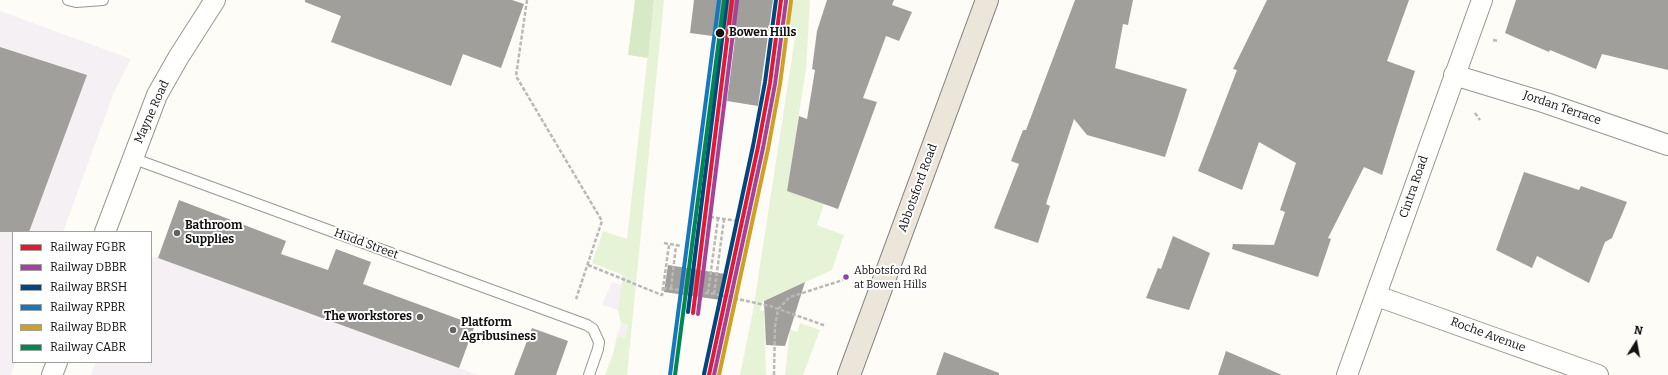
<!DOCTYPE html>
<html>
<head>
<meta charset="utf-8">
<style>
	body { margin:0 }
	#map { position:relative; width:1668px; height:375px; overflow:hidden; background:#fdfcf7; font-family:Bitter,serif }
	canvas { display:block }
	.legend { position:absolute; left:12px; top:231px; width:140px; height:132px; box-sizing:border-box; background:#fff; border:1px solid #a0a0a0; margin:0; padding:5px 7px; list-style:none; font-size:12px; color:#111 }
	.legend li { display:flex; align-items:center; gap:8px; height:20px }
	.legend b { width:20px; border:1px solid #a0a0a0 }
	.north { position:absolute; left:1616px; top:323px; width:40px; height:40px; -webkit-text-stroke:3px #fff; paint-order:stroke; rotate:11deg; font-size:11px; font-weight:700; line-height:16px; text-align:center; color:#111 }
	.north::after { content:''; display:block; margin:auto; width:14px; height:18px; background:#111; clip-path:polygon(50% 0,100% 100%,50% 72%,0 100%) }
</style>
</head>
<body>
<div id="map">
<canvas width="1668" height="375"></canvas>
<ul class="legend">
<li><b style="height:5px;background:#e31837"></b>Railway FGBR</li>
<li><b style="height:5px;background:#a54399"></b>Railway DBBR</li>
<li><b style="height:5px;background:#00467f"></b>Railway BRSH</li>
<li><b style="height:5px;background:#1578be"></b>Railway RPBR</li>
<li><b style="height:5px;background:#cfa021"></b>Railway BDBR</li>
<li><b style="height:5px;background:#008752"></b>Railway CABR</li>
</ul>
<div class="north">N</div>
</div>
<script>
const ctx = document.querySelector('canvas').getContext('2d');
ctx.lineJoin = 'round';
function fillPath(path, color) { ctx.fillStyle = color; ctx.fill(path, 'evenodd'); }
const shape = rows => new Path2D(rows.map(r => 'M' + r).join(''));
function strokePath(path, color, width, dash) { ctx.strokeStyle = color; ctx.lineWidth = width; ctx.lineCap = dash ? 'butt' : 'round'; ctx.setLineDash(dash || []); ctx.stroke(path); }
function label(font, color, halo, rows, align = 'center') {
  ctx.font = font + ' Bitter,serif'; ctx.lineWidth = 4; ctx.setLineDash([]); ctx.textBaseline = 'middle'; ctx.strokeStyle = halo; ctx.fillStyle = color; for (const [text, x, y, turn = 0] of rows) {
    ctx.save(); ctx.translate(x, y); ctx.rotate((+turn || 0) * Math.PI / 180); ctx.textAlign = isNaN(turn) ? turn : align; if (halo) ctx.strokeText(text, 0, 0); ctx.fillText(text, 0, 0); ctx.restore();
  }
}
fillPath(shape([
	[0,11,131,59,114,92,63,232,13,232,13,362,15,362,11,375,0,375],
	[151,256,158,258,478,375,91,375,96,362,151,362],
	[612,282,622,285,618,310,602,305],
	[621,323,628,325,625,338,617,336]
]), '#f5f0f3');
fillPath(shape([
	[654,0,664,0,627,375,605,375,613,354,617,336,625,338,628,325,621,323,618,310,623,275,592,263,603,231,627,239],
	[791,0,810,0,806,69,787,191,824,204,817,225,844,235,832,270,763,301,760,310,764,311,766,375,740,375,753,311,793,51,796,28,788,28],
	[800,323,820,330,803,375,785,375,790,329,797,332]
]), '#e7f3d7');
fillPath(shape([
	[635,0,654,0,648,58,628,55]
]), '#d8eac5');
fillPath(shape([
	[305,0,512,0,524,4,501,68,463,54,451,86,331,42,341,16,305,2],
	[694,0,773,0,758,106,727,101,735,39,690,33],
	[827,0,894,0,892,5,912,12,899,41,886,36,863,98,877,102,838,209,787,191,799,116,807,119,815,70,812,69,817,31],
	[1075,0,1133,0,1128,25,1123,24,1115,68,1187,89,1165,157,1087,135,1074,119,1046,204,1050,206,1038,243,994,228,1019,164,1011,161,1023,130,1026,130],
	[1267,0,1409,0,1387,61,1415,71,1396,130,1382,175,1364,167,1328,238,1331,239,1318,277,1232,249,1233,244,1274,245,1285,212,1280,210,1296,163,1259,142,1242,190,1198,171,1237,70,1233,69],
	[1516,0,1668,0,1668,70,1602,54,1596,69,1550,50,1549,52,1505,33],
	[0,47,87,75,29,232,0,232],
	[1524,172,1579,190,1581,186,1627,202,1612,238,1605,242,1589,283,1537,256,1532,268,1496,250],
	[179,200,286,241,281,254,328,270,336,249,371,262,363,284,475,325,459,368,158,258],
	[1173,236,1210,253,1189,310,1146,298,1158,268,1161,269],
	[668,265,725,274,721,300,664,292],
	[805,282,785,346,766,345,764,301],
	[532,328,568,341,556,375,514,375],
	[1226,351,1282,375,1218,375],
	[944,352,999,373,999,375,936,375]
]), '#a19f9c');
const service = shape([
	[68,0,76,2,103,0],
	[132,158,587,325,593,329,599,342,598,349,589,375]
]);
const minor = shape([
	[1454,75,1546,103,1668,145],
	[105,232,157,95,178,58,215,0],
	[1377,296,1598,375],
	[52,375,57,362],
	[1347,375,1482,0]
]);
const trunk = shape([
	[849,375,987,0]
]);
strokePath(service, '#979795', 12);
strokePath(minor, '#979795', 22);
strokePath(trunk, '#858482', 24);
strokePath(shape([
	[527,0,516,76,602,221,576,299],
	[1493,40,1499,41],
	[1475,113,1480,120],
	[710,217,738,221],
	[664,243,681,246],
	[588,265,662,295,669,245],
	[663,288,714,294,770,306,826,326],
	[671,288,676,246],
	[708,293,718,218],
	[714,294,724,219],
	[774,375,775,327,778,309,790,297,843,280]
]), '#b9b9b8', 2.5, [4, 2]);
strokePath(service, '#fffffe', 10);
strokePath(minor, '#fffffe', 20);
strokePath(trunk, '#ece5da', 22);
strokePath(shape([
	[693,313,732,0],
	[709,375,758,147,770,83,781,0]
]), '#e31837', 4);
strokePath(shape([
	[698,314,737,1],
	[714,375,763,148,775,84,786,1]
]), '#a54399', 4);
strokePath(shape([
	[688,312,727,0],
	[704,374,753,146,765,82,776,0]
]), '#00467f', 4);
strokePath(shape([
	[670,375,719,0]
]), '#1578be', 4);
strokePath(shape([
	[719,375,768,149,780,84,791,1]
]), '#cfa021', 4);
strokePath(shape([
	[675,375,724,1]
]), '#008752', 4);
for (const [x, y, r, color] of [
	[720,33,5,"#111"],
	[177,233,4,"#646362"],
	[846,277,3.5,"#8e44ad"],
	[420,317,4,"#646362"],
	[453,330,4,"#646362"]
]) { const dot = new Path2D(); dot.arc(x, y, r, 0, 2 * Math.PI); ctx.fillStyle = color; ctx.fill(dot); strokePath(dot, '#fff', 1.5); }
label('11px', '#111', '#fff', [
	["Abbotsford Rd",854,271],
	["at Bowen Hills",854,285]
], 'left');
label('bold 12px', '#111', '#fff', [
	["Bowen Hills",729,33]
], 'left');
label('12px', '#111', '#fff', [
	["Jordan Terrace",1562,108,19],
	["Mayne Road",152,112,-66],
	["Cintra Road",1414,187,-71],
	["Abbotsford Road",918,188,-70],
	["Hudd Street",366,244,20],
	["Roche Avenue",1488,335,20]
]);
label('bold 12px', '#111', '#fff', [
	["Bathroom",185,226],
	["Supplies",185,240],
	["The workstores",412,317,"right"],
	["Platform",461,323],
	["Agribusiness",461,337]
], 'left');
</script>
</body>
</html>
